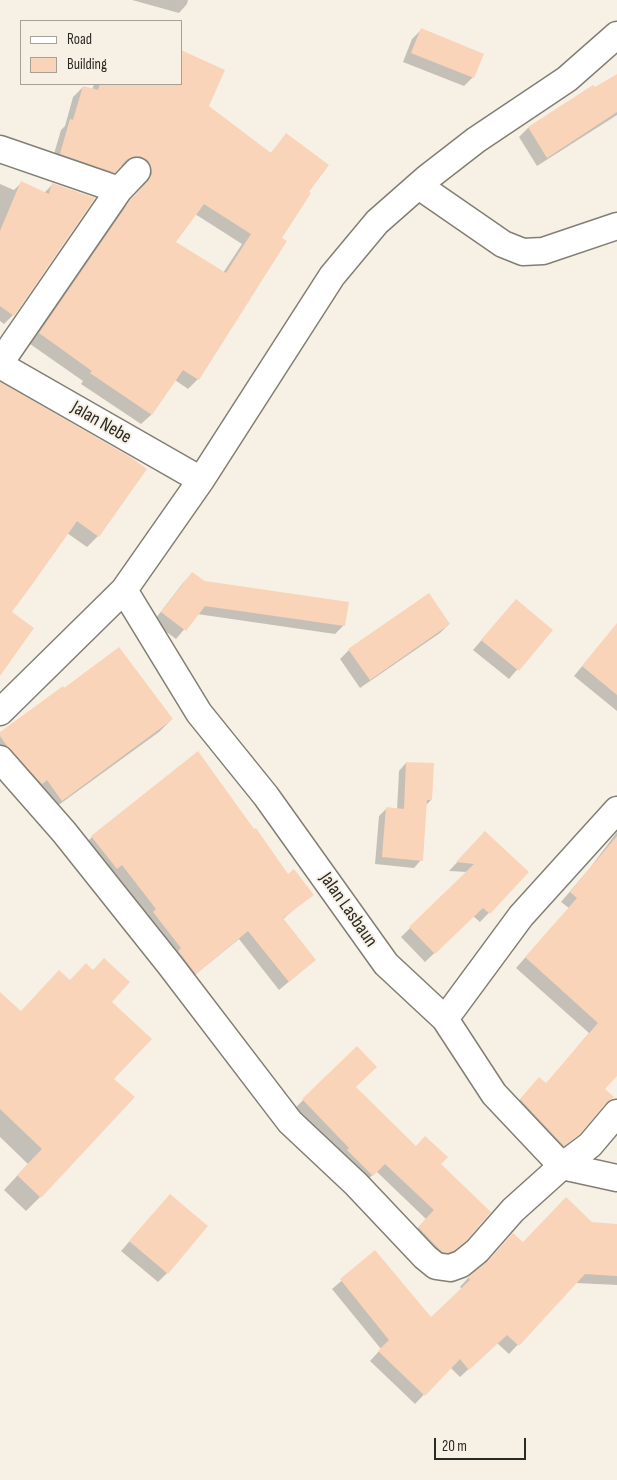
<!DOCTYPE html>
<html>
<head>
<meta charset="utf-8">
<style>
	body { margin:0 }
	#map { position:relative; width:617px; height:1480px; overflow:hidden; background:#f7f1e5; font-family:"Sofia Sans Condensed",sans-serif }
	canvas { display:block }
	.legend { position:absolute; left:20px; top:20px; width:162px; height:65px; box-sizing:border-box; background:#f7f1e5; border:1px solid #a5a198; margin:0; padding:6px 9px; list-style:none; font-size:15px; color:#2b2924 }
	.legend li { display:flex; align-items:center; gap:10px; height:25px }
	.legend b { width:25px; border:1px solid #a5a198 }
	.scale { position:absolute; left:434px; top:1438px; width:92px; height:22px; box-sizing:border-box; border:2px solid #2b2924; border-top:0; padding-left:6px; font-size:15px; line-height:18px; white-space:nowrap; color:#2b2924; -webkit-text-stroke:4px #f7f1e5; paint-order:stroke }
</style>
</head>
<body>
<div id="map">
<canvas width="617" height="1480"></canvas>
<ul class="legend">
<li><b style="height:6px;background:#fff"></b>Road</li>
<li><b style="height:14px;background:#fad4b8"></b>Building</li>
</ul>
<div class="scale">20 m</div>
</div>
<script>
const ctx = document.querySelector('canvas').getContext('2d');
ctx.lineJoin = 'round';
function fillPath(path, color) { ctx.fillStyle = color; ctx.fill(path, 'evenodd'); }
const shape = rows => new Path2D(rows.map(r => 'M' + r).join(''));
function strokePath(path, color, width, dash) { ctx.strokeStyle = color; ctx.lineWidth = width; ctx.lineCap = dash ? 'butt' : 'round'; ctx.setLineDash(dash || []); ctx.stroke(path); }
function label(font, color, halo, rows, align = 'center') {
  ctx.font = font + ' "Sofia Sans Condensed",sans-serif'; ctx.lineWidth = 4; ctx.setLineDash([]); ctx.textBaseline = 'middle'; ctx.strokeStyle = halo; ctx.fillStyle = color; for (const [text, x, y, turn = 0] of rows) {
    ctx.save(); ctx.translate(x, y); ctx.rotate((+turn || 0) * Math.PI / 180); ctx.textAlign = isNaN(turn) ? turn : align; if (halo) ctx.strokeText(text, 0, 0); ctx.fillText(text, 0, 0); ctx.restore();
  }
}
fillPath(shape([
	[132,0,188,0,187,4,179,13],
	[421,30,482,55,473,77,464,86,403,62,412,39],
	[617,75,617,115,537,166,519,137,528,128,593,87,594,89],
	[94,84,181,84,207,106,270,154,287,134,307,192,198,379,188,389,175,380,151,415,141,424,81,384,83,381,30,344,121,211,138,193,142,186,142,177,130,166,121,166,116,169,104,182,51,164,61,130,65,126,73,97,83,87,92,90],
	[195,214,242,244,223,273,175,242],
	[21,183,44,193,53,184,94,198,13,315,4,324,0,321,0,184,14,190],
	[0,388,98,536,87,547,67,533,10,612,0,669],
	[192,574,204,583,344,625,335,634,197,614,176,639,153,622,183,583],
	[516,600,551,630,509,679,473,650],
	[449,624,440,633,360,688,340,659,349,650],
	[617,638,617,711,574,676,602,642],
	[172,719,159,732,49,812,0,765,0,734],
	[406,763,431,800,426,805,421,860,414,868,375,864,379,816,386,809,397,810,399,771],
	[617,832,617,1074,604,1089,613,1097,598,1110,568,1143,553,1155,511,1110,539,1078,546,1084,589,1033,516,968,569,908,561,902,590,868],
	[92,837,288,876,312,894,283,919,315,960,279,990,239,939,186,982,83,846],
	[476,842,528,872,480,922,473,916,425,962,401,937,467,872,449,871],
	[69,982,110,1002,112,1080,40,1197,26,1211,4,1190,28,1164,0,1137,0,993,21,1013],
	[357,1048,355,1087,415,1148,439,1164,456,1249,444,1259,410,1237,426,1219,376,1171,364,1184,294,1109],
	[170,1195,167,1273,158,1282,121,1251],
	[592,1224,617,1225,617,1285,576,1283,509,1354,497,1343,460,1377,450,1367,415,1404,370,1361,381,1349,332,1289,375,1252,431,1319,462,1289,460,1287,468,1278,485,1265,523,1243]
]), '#0003');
fillPath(shape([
	[421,28,484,54,474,78,411,53],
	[181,50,225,70,209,106,271,153,286,133,329,165,309,192,311,193,282,238,287,241,199,380,183,370,152,415,90,373,92,371,39,333,131,199,148,181,152,174,151,166,148,160,140,156,132,157,126,160,115,173,60,154,70,119,73,120,83,86,98,90,100,84,181,84],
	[204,204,251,234,226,273,176,242],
	[617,74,617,112,547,158,528,127,593,85,595,87],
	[21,181,49,194,52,183,95,198,14,316,0,306,0,231],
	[0,382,132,458,147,469,99,537,77,521,34,582,12,612,34,628,0,676],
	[192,572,205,581,349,602,345,626,205,606,186,631,161,612],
	[429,593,450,624,370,680,348,649],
	[516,599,553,630,519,671,481,640],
	[617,623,617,695,582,666],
	[119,647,173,719,62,801,47,780,42,784,7,746,0,736,0,732,63,686,64,688],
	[198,751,254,829,256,828,288,874,294,869,314,895,283,918,316,960,289,982,248,931,196,974,178,951,181,948,153,912,156,909,122,865,117,869,91,836],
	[406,762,434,763,432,800,427,800,423,861,382,857,386,807,404,809],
	[485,831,529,872,490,914,483,908,435,954,409,927,474,864,456,862],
	[617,836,617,1076,605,1089,614,1097,606,1103,580,1134,564,1146,520,1099,539,1077,546,1083,598,1023,525,957,577,898,570,892],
	[104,958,130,982,112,1002,152,1039,114,1079,135,1097,41,1198,17,1175,42,1149,0,1109,0,992,21,1011,59,970,70,980,86,963,93,970],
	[357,1046,377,1067,356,1087,416,1146,425,1136,448,1157,441,1164,491,1212,467,1240,454,1251,448,1253,442,1252,418,1227,434,1210,385,1164,373,1176,347,1150,349,1148,302,1099],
	[170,1194,208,1226,168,1274,129,1241],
	[566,1197,592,1222,617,1224,617,1276,585,1274,519,1346,507,1335,469,1370,460,1359,425,1396,378,1351,389,1340,340,1279,375,1250,431,1317,470,1280,468,1277,488,1261,513,1233,523,1242]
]), '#fad4b8');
const street = shape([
	[0,149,119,190],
	[419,186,503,244,523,252,543,251,617,226],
	[0,363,119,190,137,171],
	[0,365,201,480],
	[124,590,199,713,266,796,386,964,445,1019,494,1094,562,1166,617,1178],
	[0,712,124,590,201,480,332,276,377,222,427,178,476,140,567,79,617,35],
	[0,759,64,832,170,965,290,1122,356,1184,425,1257,436,1266,450,1268,461,1264,477,1251,513,1210,562,1166,590,1145,617,1113],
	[445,1019,521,916,617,810]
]);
strokePath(street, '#837e73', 29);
strokePath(street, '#fff', 26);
label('19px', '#2b2924', '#f7f1e5', [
	["Jalan Nebe",101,423,30],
	["Jalan Lasbaun",348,910,55]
]);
</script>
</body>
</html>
